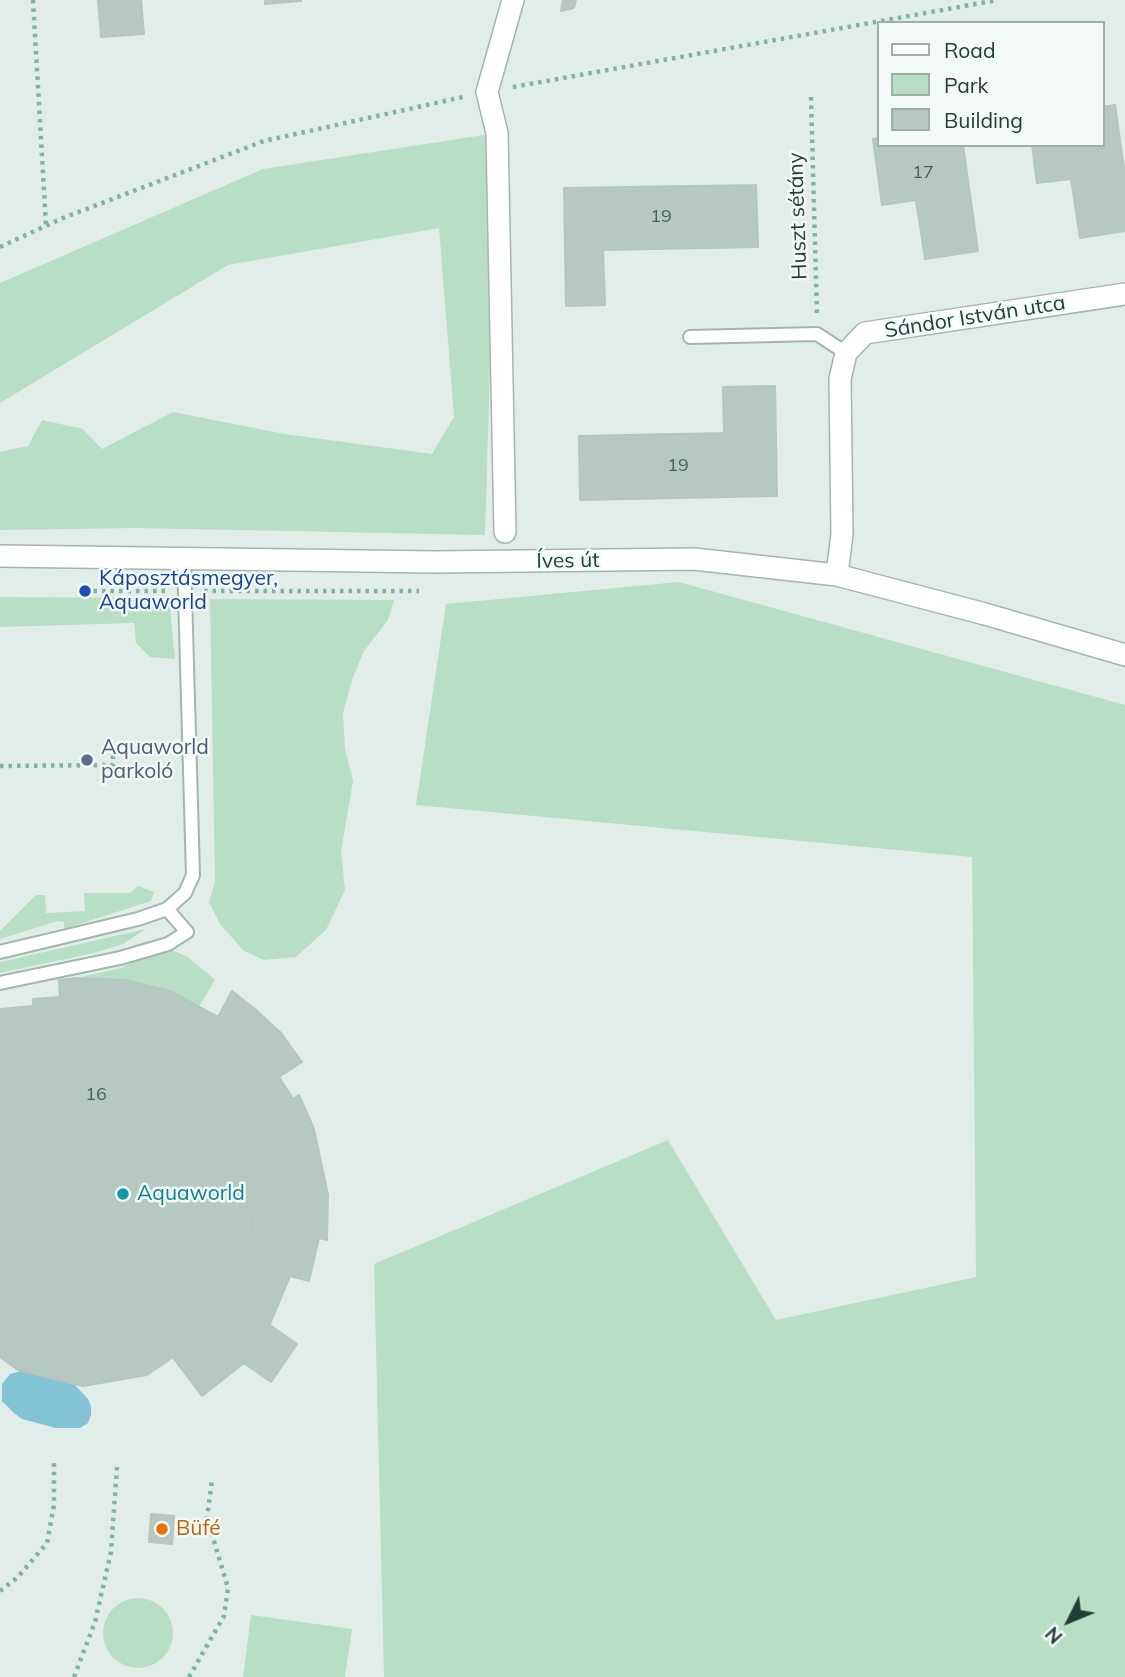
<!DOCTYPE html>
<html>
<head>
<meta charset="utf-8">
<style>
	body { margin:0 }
	#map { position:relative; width:1125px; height:1677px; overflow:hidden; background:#e1ede8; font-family:Mulish,sans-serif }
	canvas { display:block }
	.legend { position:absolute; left:877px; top:21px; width:228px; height:126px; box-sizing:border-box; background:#f2f9f6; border:2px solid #9eafaa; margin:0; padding:9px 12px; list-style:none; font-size:21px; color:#203f39 }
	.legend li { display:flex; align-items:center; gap:14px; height:35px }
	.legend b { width:35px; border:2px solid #9eafaa }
	.north { position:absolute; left:1034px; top:1586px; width:70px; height:70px; -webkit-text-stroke:5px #f2f9f6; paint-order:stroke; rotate:227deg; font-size:19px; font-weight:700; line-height:28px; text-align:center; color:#203f39 }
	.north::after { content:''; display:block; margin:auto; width:24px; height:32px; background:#203f39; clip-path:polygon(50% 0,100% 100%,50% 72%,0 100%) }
</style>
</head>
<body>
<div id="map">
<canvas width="1125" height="1677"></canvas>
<ul class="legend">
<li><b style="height:9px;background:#fff"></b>Road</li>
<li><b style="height:19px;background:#b8dfc6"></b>Park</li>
<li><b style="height:19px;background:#b6c8c2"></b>Building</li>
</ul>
<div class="north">N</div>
</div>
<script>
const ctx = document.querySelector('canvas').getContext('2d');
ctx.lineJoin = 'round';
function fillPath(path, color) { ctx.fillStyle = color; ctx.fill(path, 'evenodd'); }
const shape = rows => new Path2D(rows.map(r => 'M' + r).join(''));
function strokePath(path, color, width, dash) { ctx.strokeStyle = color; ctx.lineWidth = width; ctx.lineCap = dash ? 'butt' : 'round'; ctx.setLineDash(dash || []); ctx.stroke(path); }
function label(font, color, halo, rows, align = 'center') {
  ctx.font = font + ' Mulish,sans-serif'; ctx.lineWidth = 5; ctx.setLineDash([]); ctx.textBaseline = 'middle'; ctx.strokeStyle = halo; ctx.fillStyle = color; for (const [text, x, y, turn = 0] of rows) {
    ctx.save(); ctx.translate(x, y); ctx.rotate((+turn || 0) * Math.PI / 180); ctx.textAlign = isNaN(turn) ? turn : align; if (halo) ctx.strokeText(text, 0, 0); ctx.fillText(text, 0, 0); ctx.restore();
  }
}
fillPath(shape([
	[497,133,485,535,136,528,0,530,0,452,28,446,42,420,83,429,102,449,173,412,285,434,432,454,454,417,439,228,228,265,0,403,0,283,263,169],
	[679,582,1125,705,1125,1677,384,1677,374,1264,668,1140,776,1320,976,1277,972,857,416,805,446,604],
	[0,597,169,598,175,659,150,657,136,643,134,623,0,627],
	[210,599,394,600,388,620,364,651,352,680,343,713,345,749,353,781,341,852,345,890,326,930,296,957,264,960,244,951,220,924,209,902,215,882],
	[138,886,154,892,151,901,64,929,64,922,58,921,0,939,0,931,36,895,45,895,46,913,85,911,84,893,130,893],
	[146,929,123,944,94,953,0,973,0,962],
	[171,950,188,957,215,980,199,1007,76,978,121,968,145,957],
	'103 1633a35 35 0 1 1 70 0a35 35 0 1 1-70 0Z',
	[251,1615,352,1629,345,1677,243,1677]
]), '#b8dfc6');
fillPath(shape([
	[21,1371,75,1385,88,1399,91,1406,91,1415,88,1423,80,1428,56,1428,22,1419,14,1413,2,1401,2,1384,10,1374]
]), '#84c2d6');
const building = shape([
	[98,0,141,0,144,34,101,37,98,0],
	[265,0,301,0,301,1,265,4,265,0],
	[563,0,576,0,574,8,561,11,563,0],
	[1115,105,1125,175,1125,231,1080,238,1071,179,1037,183,1032,145,1102,145,1102,107,1115,105],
	[878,138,878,145,963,145,978,251,925,259,916,200,882,205,873,139,878,138],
	[756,185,758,247,603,250,605,305,566,306,564,188,756,185],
	[775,386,777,496,580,500,579,436,724,433,723,387,775,386],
	[76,978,125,980,170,991,218,1017,232,991,256,1010,281,1033,302,1062,279,1077,293,1099,299,1095,314,1129,328,1195,327,1240,319,1238,309,1281,290,1276,270,1324,247,1309,221,1347,244,1363,202,1396,174,1359,204,1336,244,1275,253,1228,241,1160,209,1110,147,1069,94,1058,53,1062,7,1079,0,1084,0,1009,33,1006,33,999,60,997,59,980,76,978],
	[94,1058,147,1069,209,1110,241,1160,253,1228,244,1275,204,1336,147,1375,83,1386,18,1370,0,1357,0,1084,7,1079,53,1062,94,1058],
	[247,1309,297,1344,271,1382,221,1347,247,1309],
	[151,1514,174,1516,172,1544,149,1542,151,1514]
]);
fillPath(building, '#b6c8c2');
strokePath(building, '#b3c7c0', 2);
const lane = shape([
	[690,337,817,334,846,353],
	[0,952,138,919,167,909],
	[0,983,120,958,168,944,187,932,167,909,185,893,193,875,184,559]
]);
const street = shape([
	[505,532,497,133,487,92,513,0],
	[0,556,436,562,694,559,837,575,985,614,1125,655],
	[837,575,842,534,840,379,846,353,865,333,1125,294]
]);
strokePath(lane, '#a3b5b0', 16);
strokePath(street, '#a3b5b0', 24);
strokePath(shape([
	[33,0,46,226],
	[513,87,998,0],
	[811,97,817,316],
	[0,247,63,218,264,141,463,97],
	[85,591,168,591],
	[204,591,419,591],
	[0,766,113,765,113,752],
	[0,1591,18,1577,47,1543,54,1505,54,1459],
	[74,1677,95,1622,111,1552,117,1467],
	[189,1677,224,1616,228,1588,207,1518,212,1480]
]), '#7fb3a7', 4.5, [3.5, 5]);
strokePath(lane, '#fff', 12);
strokePath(street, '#fff', 21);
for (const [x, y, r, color] of [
	[85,591,7,"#1a4fb4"],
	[87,760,7,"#5c6f8a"],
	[123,1194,7,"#0f9aa8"],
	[162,1529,7,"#e8710a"]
]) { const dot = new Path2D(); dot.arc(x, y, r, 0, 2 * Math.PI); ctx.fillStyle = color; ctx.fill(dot); strokePath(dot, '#f2f9f6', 2.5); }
label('18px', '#46615b', null, [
	["17",923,173],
	["19",661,217],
	["19",678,466],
	["16",96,1095]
]);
label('21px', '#203f39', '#f2f9f6', [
	["Huszt sétány",798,216,-92],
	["Sándor István utca",975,317,-9],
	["Íves út",568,561,-1]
]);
label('21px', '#164399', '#f2f9f6', [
	["Káposztásmegyer,",99,579],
	["Aquaworld",99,603]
], 'left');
label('21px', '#4e5e75', '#f2f9f6', [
	["Aquaworld",101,748],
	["parkoló",101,772]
], 'left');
label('21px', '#0d838f', '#f2f9f6', [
	["Aquaworld",137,1194]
], 'left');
label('21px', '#c56008', '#f2f9f6', [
	["Büfé",176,1529]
], 'left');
</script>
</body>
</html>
